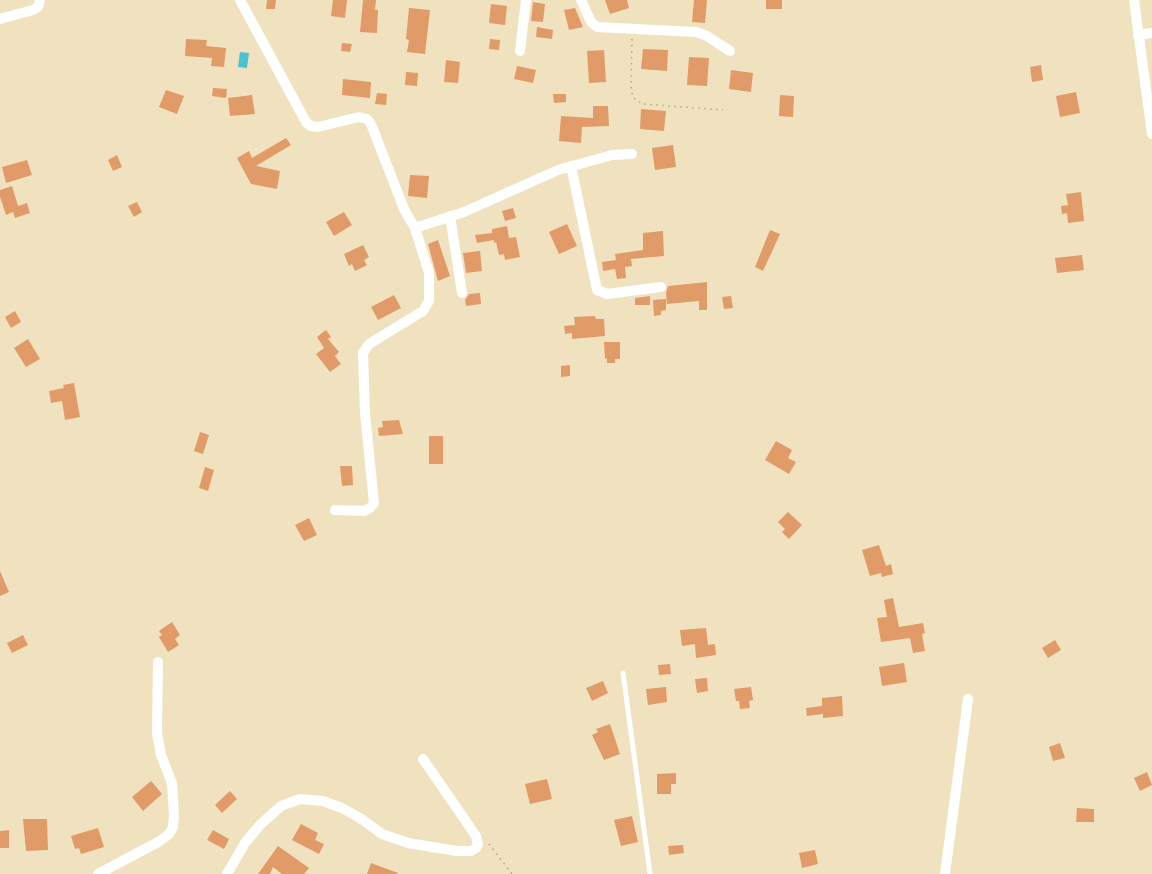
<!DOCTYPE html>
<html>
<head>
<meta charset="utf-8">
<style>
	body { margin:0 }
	canvas { display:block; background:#f0e2be }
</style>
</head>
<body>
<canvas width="1152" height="874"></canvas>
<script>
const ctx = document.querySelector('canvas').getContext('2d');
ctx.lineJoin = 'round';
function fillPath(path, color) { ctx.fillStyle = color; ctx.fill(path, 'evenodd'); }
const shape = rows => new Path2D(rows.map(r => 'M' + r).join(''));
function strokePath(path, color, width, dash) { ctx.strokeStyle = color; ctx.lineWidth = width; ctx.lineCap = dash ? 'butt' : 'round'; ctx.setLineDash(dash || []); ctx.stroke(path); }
fillPath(shape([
	[240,52,249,53,247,68,238,67]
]), '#4bc1d4');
fillPath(shape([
	[267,0,276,0,275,9,266,9],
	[333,0,347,0,345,18,331,16],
	[363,0,376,0,375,10,378,10,377,33,360,32],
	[605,0,627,0,629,8,610,14],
	[694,0,707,0,705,23,692,22],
	[766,0,782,0,782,9,766,9],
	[533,2,545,4,543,22,531,21],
	[491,4,507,6,505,25,489,23],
	[409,8,430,10,425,54,407,52,409,40,406,39],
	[575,8,583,27,569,30,564,10],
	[537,27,553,30,552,39,536,37],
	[186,39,207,40,206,46,226,48,224,67,211,66,212,58,185,56],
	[490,39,500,40,499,50,489,49],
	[342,43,352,44,350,52,341,51],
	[643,49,668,50,667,71,641,69],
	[604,50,606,82,589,83,587,51],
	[689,57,709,58,707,86,687,85],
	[446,60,460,62,458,83,444,82],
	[1041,65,1043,80,1032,82,1030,67],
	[517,66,536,70,533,83,514,79],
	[731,70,753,73,751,92,729,89],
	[406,72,418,73,417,86,405,85],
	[343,79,371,82,370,98,342,95],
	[213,88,227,89,226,98,212,96],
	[166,90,184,96,177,114,159,107],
	[1076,92,1080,113,1060,117,1056,96],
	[377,93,387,94,386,105,375,104],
	[553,94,566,94,566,102,554,103],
	[252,95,255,114,230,116,228,98],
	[780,95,794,96,793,117,779,116],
	[593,106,608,106,609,126,582,127,581,143,559,141,561,116,593,118],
	[641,109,666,111,664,131,640,129],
	[286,138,291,145,256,166,280,171,277,189,251,184,237,158,249,151,252,158],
	[673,145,676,167,655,170,652,148],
	[117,155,122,167,113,171,108,160],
	[27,160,32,175,6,183,2,167],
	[410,175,429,176,427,198,408,196],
	[12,186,18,206,27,203,30,213,15,218,13,212,6,215,0,197,0,190],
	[1081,192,1084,221,1068,223,1067,213,1062,214,1061,206,1068,205,1066,194],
	[137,202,142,212,134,217,128,206],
	[513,208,516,218,505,221,502,211],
	[344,212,352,225,334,236,326,222],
	[567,224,577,246,559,254,549,232],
	[507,226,509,238,516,237,520,257,505,260,504,254,499,255,496,242,494,243,494,240,477,243,475,235,492,233,492,229],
	[770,230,780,234,763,271,755,267],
	[663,231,664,256,631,259,632,266,625,267,626,278,617,279,615,269,603,271,602,262,616,260,615,254,643,250,643,233],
	[438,240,450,276,438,281,428,244],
	[363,245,369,257,364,260,367,265,355,271,352,264,349,266,344,254],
	[480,251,482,271,466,273,463,253],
	[1082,255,1084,270,1057,273,1055,258],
	[707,282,707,310,699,310,699,301,667,304,666,293,668,286],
	[480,293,481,304,466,306,465,300,469,294],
	[394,295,401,308,378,320,371,307],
	[650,296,650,305,635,305,635,298],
	[731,296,733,308,724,309,722,297],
	[666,299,666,310,661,311,661,315,654,316,653,300],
	[15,311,21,322,11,328,5,317],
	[595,316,596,319,604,319,605,336,572,339,572,333,565,334,564,326,575,325,574,317],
	[326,330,331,337,328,339,339,352,335,356,341,364,330,372,316,354,324,348,317,337],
	[28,339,40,359,26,367,14,348],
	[604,342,620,342,620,359,615,359,615,363,607,363,607,358,605,359],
	[570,365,570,376,561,377,561,366],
	[74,383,80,417,65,420,62,401,51,403,49,391,64,388,63,385],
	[399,420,403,434,379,436,378,428,383,427,382,421],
	[200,432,209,435,203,454,194,451],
	[429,436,443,436,443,464,429,464],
	[776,441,792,450,788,458,796,462,789,474,765,460],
	[340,466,352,466,353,485,342,486],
	[205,467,214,470,208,491,199,488],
	[788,512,802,525,789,539,782,532,785,529,778,522],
	[309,518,317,535,304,541,295,525],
	[879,545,886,566,891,564,893,574,882,577,881,573,870,576,862,550],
	[0,571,9,592,0,596],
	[893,598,899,627,923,623,925,633,922,634,925,651,913,653,910,638,881,642,877,618,887,617,884,600],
	[172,622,180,635,175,639,179,645,168,652,159,637,162,635,159,631],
	[706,628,708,645,715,644,716,655,696,658,695,644,682,646,680,630],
	[23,635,28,645,12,653,7,643],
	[1055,640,1061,650,1048,658,1042,648],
	[904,663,907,682,882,686,879,667],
	[670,664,671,674,659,675,658,665],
	[707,678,708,691,697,693,695,679],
	[603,681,608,693,592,701,586,688],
	[666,687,667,702,648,705,646,689],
	[751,687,753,700,749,701,750,708,740,709,739,701,736,701,734,689],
	[842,696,843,716,823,718,823,714,807,716,806,708,822,706,822,698],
	[610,724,620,754,604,760,592,735,598,732,596,729],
	[1060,743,1065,758,1053,761,1049,747],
	[1147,772,1152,785,1140,791,1134,778],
	[676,773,676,784,671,784,671,794,657,794,657,774],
	[547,779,552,799,530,804,525,784],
	[151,781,162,794,143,811,132,797],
	[230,791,237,799,222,813,215,805],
	[1077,808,1094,809,1094,822,1076,822],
	[632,816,638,842,621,846,614,820],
	[23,819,47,819,48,850,26,851],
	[301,824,318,833,315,840,324,844,319,854,292,840],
	[98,828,104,847,81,854,79,848,75,849,71,836],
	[9,830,9,848,0,848,0,831],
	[213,830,229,839,224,849,207,840],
	[683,845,684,853,669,855,668,846],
	[278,846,309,868,304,874,282,874,273,867,270,874,258,874],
	[815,850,818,864,802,868,799,853],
	[371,863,398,873,398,874,367,874]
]), '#e19b68');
strokePath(shape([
	[632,39,631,89,633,97,637,101,643,104,723,110],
	[489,844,512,874]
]), '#b2a78a', 1.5, [1.5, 4.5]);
strokePath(shape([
	[623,673,650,874]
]), '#fff', 5);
strokePath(shape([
	[240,0,306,122,311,126,318,127,359,117,367,119,371,124,404,209,415,228,429,273,429,301,423,311,369,344,363,353,365,413,374,503,370,508,364,511,335,510],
	[581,0,591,22,597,27,696,32,707,36,730,51],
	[1134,0,1152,134],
	[0,19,33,10,38,7,40,0],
	[1138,35,1152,33],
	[520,51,526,0],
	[571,166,597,290,607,294,661,287],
	[450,216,462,293],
	[415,228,464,212,558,170,612,155,632,154],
	[98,874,160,841,169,834,173,827,174,816,172,783,161,755,157,733,158,662],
	[227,874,245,843,260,825,281,806,300,799,323,801,342,808,360,818,382,834,408,843,457,851,471,851,476,848,478,844,476,836,423,759],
	[945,874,968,699]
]), '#fff', 10);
</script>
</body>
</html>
